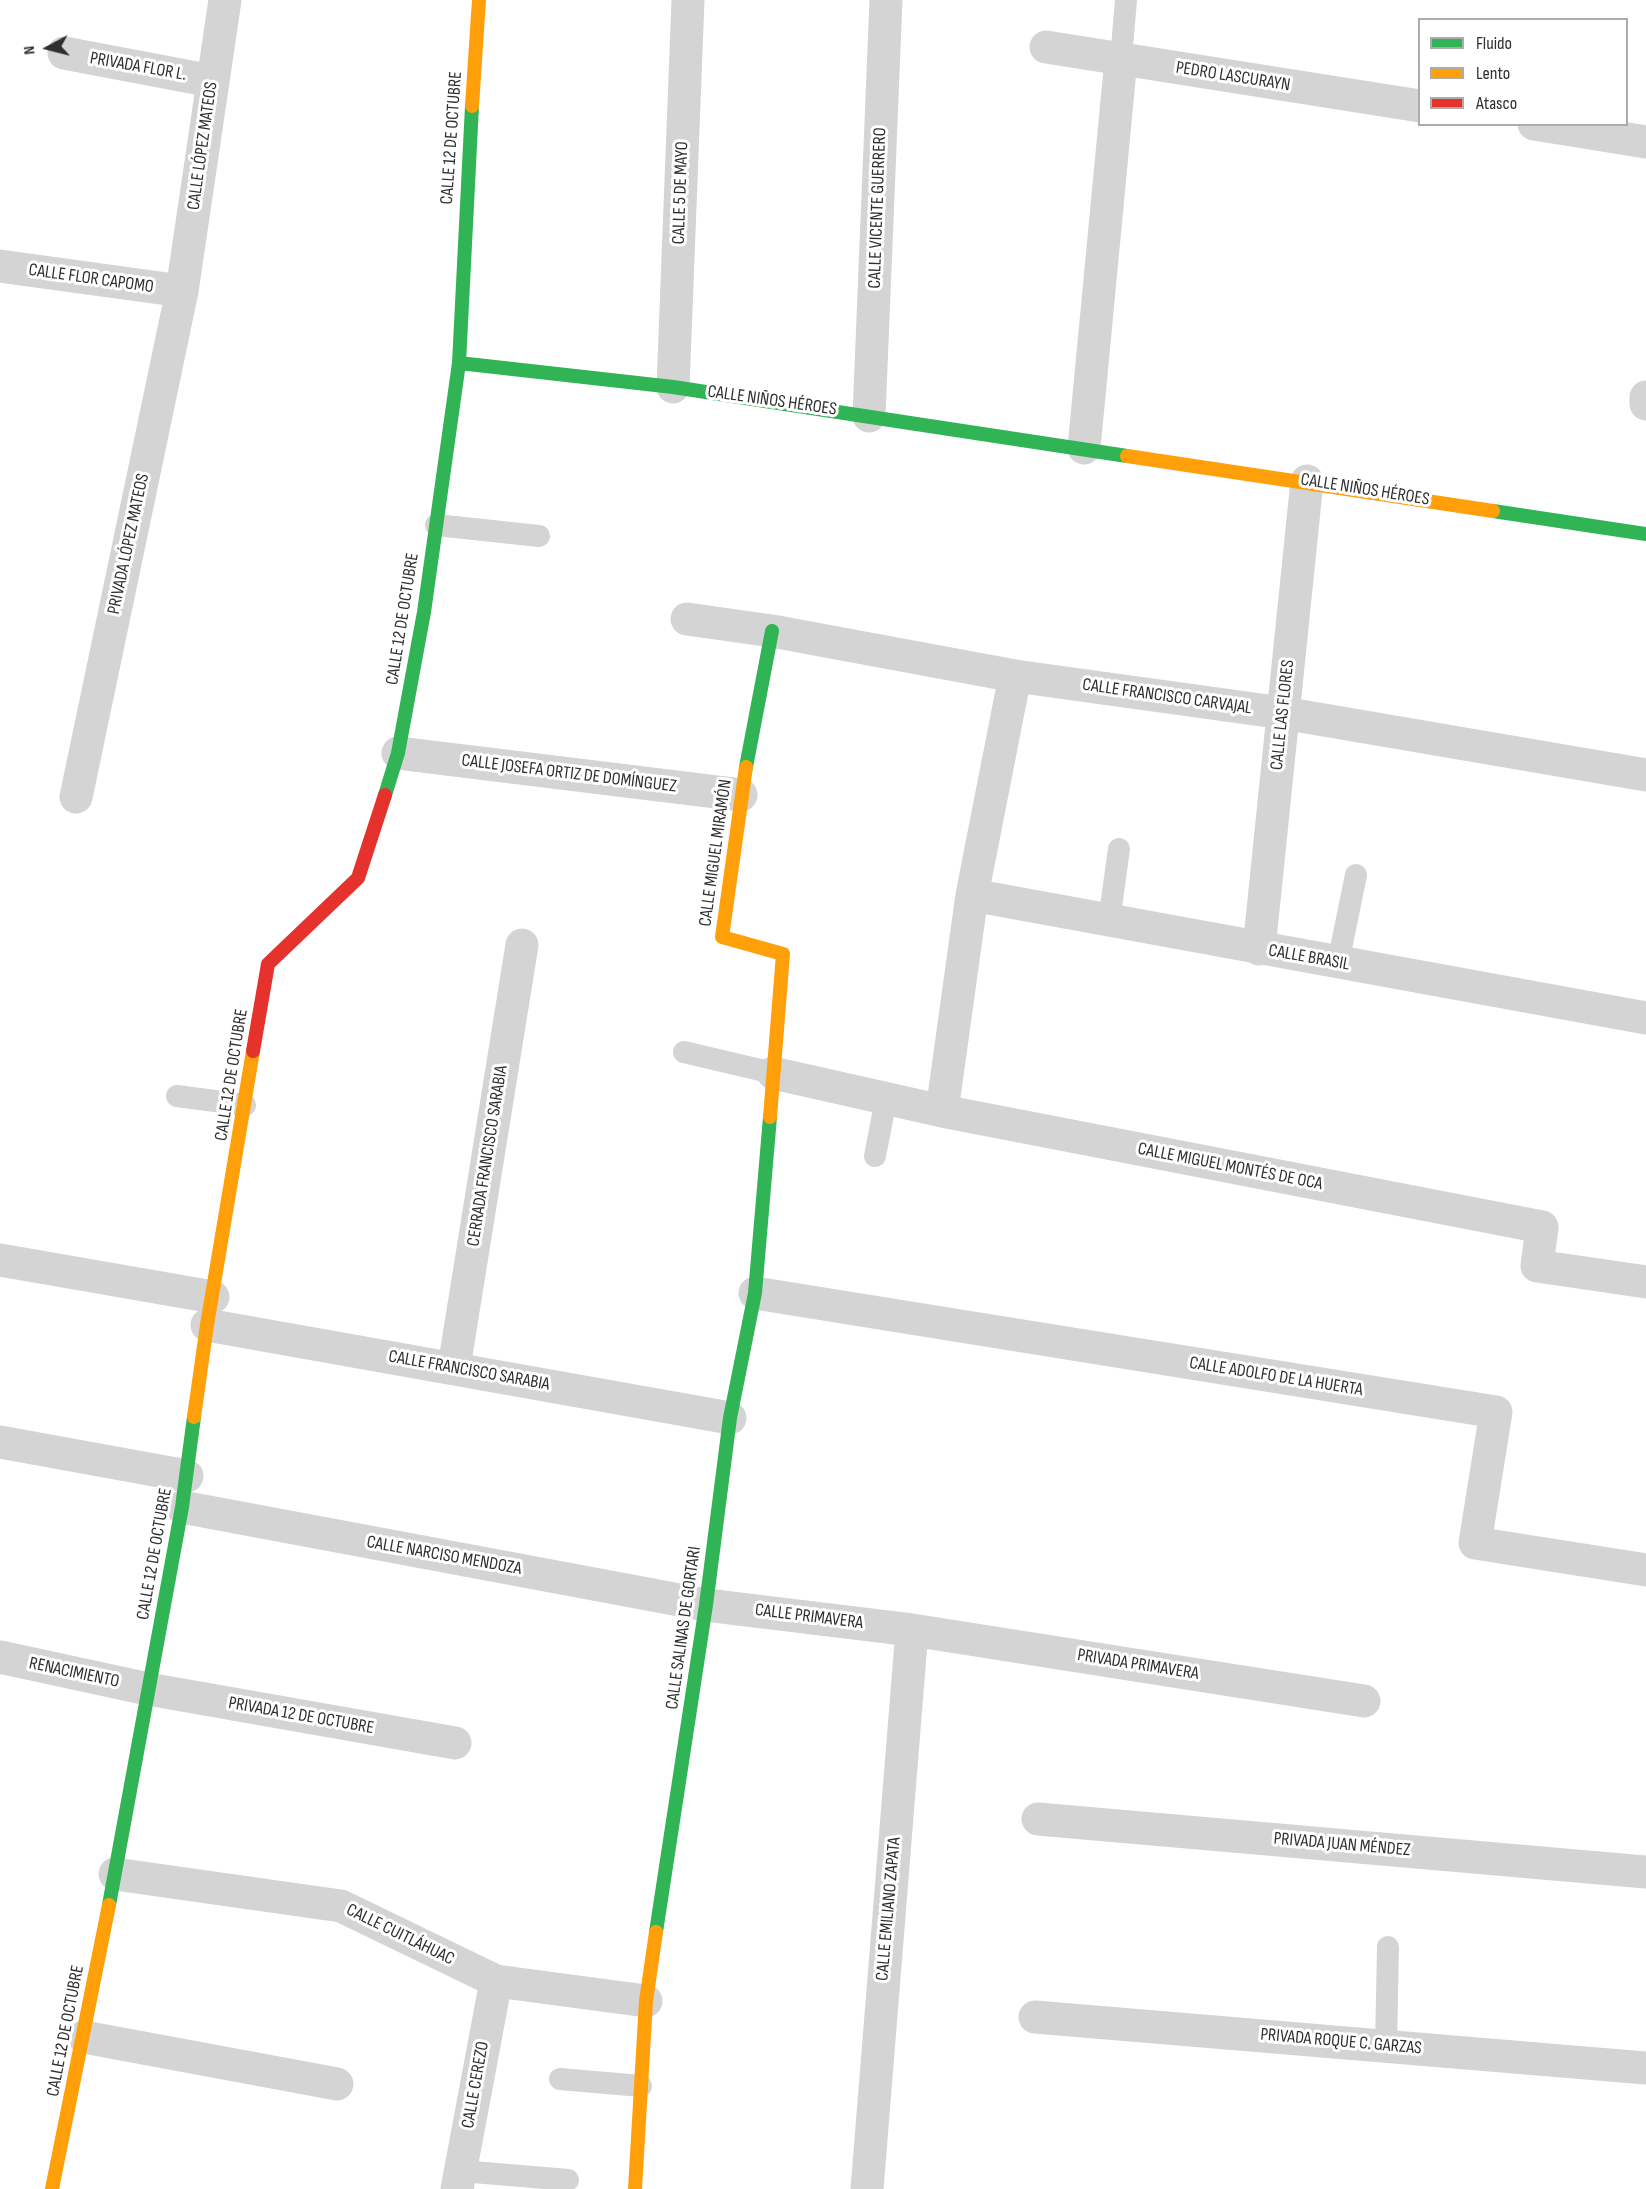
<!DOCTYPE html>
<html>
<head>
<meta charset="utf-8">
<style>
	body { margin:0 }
	#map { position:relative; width:1646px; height:2189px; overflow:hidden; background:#fff; font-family:"Sofia Sans Condensed",sans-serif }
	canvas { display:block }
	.legend { position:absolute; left:1418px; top:18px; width:210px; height:108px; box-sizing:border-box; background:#fff; border:2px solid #acacac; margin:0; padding:8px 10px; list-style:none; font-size:18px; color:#2f2f2f }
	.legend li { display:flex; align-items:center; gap:12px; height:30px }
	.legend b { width:30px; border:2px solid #acacac }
	.north { position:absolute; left:18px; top:18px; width:60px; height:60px; -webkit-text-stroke:4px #fff; paint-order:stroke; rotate:263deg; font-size:16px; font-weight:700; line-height:24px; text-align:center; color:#2f2f2f }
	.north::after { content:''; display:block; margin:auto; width:21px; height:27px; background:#2f2f2f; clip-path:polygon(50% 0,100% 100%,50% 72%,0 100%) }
</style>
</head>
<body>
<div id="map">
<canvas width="1646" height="2189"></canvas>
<ul class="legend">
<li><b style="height:8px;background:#30b455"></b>Fluido</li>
<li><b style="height:8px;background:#ff9f0a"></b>Lento</li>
<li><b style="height:8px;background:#e5322d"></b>Atasco</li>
</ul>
<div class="north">N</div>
</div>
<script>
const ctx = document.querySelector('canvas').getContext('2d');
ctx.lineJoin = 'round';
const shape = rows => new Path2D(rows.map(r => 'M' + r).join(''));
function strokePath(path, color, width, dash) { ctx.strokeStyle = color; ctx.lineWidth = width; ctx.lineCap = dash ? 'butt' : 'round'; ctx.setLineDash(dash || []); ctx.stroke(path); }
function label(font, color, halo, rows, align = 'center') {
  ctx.font = font + ' "Sofia Sans Condensed",sans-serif'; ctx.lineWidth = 6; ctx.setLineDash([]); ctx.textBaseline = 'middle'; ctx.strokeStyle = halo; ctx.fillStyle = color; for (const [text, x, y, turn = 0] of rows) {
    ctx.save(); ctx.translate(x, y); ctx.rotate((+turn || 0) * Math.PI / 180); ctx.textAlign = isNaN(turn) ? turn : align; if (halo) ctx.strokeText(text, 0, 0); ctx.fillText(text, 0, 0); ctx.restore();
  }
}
strokePath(shape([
	[1121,59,1126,0],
	[436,525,539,536],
	[1109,921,1119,849],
	[1338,963,1356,875],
	[684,1052,773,1073],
	[177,1096,245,1105],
	[875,1156,886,1099],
	[1386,2046,1388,1947],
	[560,2079,641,2086],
	[461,2171,568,2180]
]), '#d4d4d4', 22);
strokePath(shape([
	[1046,47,1420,106],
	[64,53,212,81],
	[1534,124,1646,142],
	[0,266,182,291],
	[673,387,688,0],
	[1646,397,1646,404],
	[869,416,886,0],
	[1084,448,1121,59],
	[687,619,772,631,1015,676,1283,713,1646,775],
	[398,753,741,795],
	[76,797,182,291,225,0],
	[972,895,1646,1018],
	[1259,949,1307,481],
	[773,1073,942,1111,1542,1227,1537,1266,1646,1282],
	[942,1111,972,895,1015,676],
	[0,1260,213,1297],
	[755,1293,1496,1412,1475,1543,1646,1570],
	[207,1325,730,1418],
	[454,1367,522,945],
	[0,1442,187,1476],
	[182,1507,706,1605,912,1630,1364,1701],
	[0,1657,148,1689,455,1743],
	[1038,1819,1646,1872],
	[115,1874,341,1906,496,1981,646,2001],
	[1035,2017,1646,2068],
	[84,2037,337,2084],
	[457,2189,496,1981],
	[867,2189,912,1630]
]), '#d4d4d4', 33);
strokePath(shape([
	[459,363,673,387,1127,456],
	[1493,511,1646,534],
	[746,767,772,631],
	[385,795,398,753,424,612,459,363,472,106],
	[109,1905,182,1507,194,1417],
	[656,1932,706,1605,730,1418,755,1293,770,1117]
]), '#30b455', 14);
strokePath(shape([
	[472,106,479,0],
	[1127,456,1493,511],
	[746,767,722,937,783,954,770,1117],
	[194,1417,207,1325,253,1051],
	[52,2189,109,1905],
	[635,2189,646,2001,656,1932]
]), '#ff9f0a', 14);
strokePath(shape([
	[253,1051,268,964,358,878,385,795]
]), '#e5322d', 14);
label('18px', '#2f2f2f', '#fff', [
	["PRIVADA FLOR L.",138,67,10],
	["PEDRO LASCURAYN",1233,77,9],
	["CALLE 12 DE OCTUBRE",452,138,-86],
	["CALLE LÓPEZ MATEOS",203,146,-82],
	["CALLE 5 DE MAYO",681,193,-88],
	["CALLE VICENTE GUERRERO",878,208,-88],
	["CALLE FLOR CAPOMO",91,279,8],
	["CALLE NIÑOS HÉROES",772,401,8],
	["CALLE NIÑOS HÉROES",1365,490,9],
	["PRIVADA LÓPEZ MATEOS",129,544,-78],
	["CALLE 12 DE OCTUBRE",403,619,-81],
	["CALLE FRANCISCO CARVAJAL",1167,697,8],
	["CALLE LAS FLORES",1283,715,-84],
	["CALLE JOSEFA ORTIZ DE DOMÍNGUEZ",569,774,7],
	["CALLE MIGUEL MIRAMÓN",716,853,-82],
	["CALLE BRASIL",1309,958,10],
	["CALLE 12 DE OCTUBRE",232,1075,-81],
	["CERRADA FRANCISCO SARABIA",488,1156,-81],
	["CALLE MIGUEL MONTÉS DE OCA",1230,1167,11],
	["CALLE FRANCISCO SARABIA",469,1371,10],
	["CALLE ADOLFO DE LA HUERTA",1276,1377,9],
	["CALLE 12 DE OCTUBRE",155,1554,-80],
	["CALLE NARCISO MENDOZA",444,1556,10],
	["CALLE PRIMAVERA",809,1617,7],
	["CALLE SALINAS DE GORTARI",684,1628,-82],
	["PRIVADA PRIMAVERA",1138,1665,9],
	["RENACIMIENTO",74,1673,12],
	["PRIVADA 12 DE OCTUBRE",301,1716,10],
	["PRIVADA JUAN MÉNDEZ",1342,1845,5],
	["CALLE EMILIANO ZAPATA",889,1909,-85],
	["CALLE CUITLÁHUAC",400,1935,26],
	["CALLE 12 DE OCTUBRE",66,2031,-79],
	["PRIVADA ROQUE C. GARZAS",1341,2042,5],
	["CALLE CEREZO",476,2085,-80]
]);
</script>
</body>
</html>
